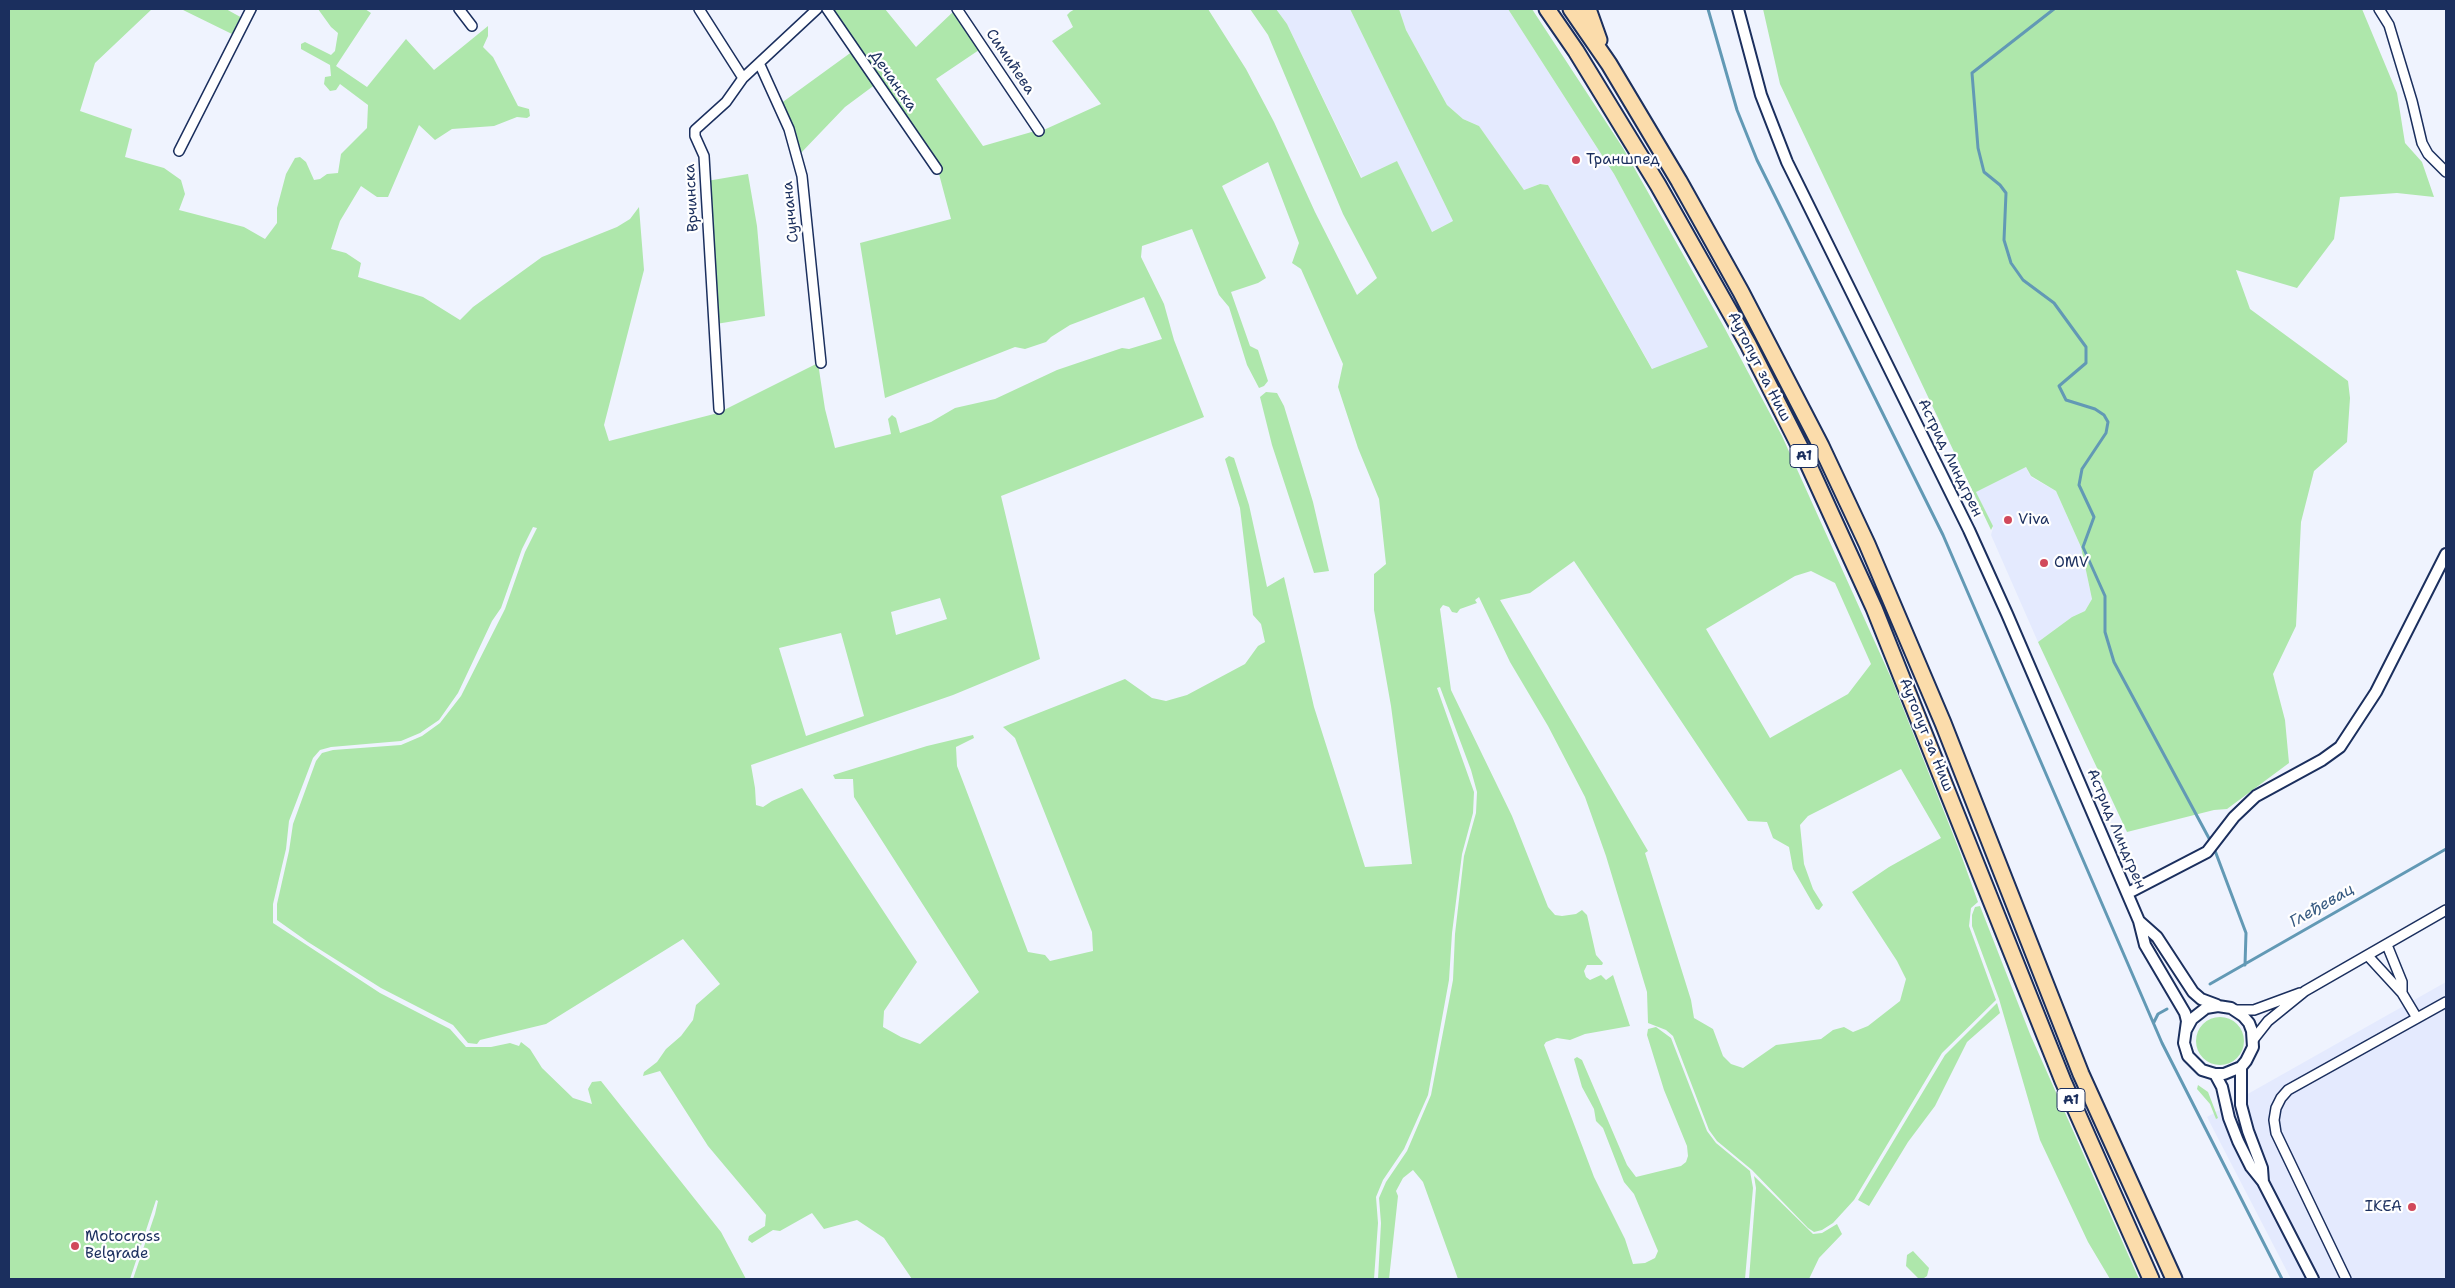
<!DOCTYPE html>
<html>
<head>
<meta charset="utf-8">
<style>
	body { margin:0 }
	#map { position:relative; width:2455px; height:1288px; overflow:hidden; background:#eff3fe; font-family:"Shantell Sans",sans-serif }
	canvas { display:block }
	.frame { position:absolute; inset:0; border:10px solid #1b2f5e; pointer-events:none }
</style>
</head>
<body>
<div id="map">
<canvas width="2455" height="1288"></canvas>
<div class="frame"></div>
</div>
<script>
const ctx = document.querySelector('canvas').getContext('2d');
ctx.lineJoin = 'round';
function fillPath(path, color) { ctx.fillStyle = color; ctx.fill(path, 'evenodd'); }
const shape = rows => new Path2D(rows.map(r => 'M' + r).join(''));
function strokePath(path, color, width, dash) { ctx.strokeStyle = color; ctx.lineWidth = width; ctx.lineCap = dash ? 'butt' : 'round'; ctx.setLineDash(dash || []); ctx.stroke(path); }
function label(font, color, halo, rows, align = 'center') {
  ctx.font = font + ' "Shantell Sans",sans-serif'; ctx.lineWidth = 4.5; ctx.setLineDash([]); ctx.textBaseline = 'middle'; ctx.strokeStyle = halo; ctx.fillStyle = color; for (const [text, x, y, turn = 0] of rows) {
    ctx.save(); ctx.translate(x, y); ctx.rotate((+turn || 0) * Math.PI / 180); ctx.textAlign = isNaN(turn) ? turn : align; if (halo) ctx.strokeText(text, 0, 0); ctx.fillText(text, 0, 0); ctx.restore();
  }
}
fillPath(shape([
	[1276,9,1350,9,1453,221,1431,232,1397,161,1362,178,1287,24],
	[1399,9,1508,9,1614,174,1709,347,1653,370,1548,185,1540,184,1524,190,1479,126,1463,119,1447,105,1406,30],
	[2026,467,2031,477,2056,491,2081,547,2092,599,2085,611,2072,617,2038,642,1991,535,1993,528,1976,492],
	[2446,982,2446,1279,2291,1279,2207,1117]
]), '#e4eafe');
fillPath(shape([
	[9,9,152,9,95,63,80,111,132,129,125,157,164,168,181,180,185,194,179,210,244,227,265,239,277,223,277,208,286,174,295,158,300,157,306,162,314,180,320,179,327,174,338,173,341,154,367,128,368,105,340,84,336,90,330,91,324,84,325,77,331,76,330,65,301,49,301,44,305,42,331,55,335,51,338,33,331,27,318,9,365,9,371,13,336,66,367,87,406,39,434,70,488,26,488,36,483,47,493,57,518,106,529,109,530,116,527,118,517,117,494,126,452,129,435,140,419,125,388,197,377,197,361,186,340,221,331,249,346,253,361,263,358,277,423,297,460,320,473,307,542,257,617,227,630,219,639,207,644,270,604,425,609,441,718,413,818,363,825,409,835,448,891,434,888,419,892,415,896,418,900,433,931,422,955,408,995,399,1057,370,1122,348,1129,349,1162,339,1144,297,1070,325,1051,337,1046,342,1025,349,1015,347,885,398,860,243,951,219,939,174,942,172,830,9,885,9,916,47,954,11,979,50,936,79,983,146,1035,131,1037,133,1101,104,1052,41,1073,27,1067,15,1070,12,1075,9,1208,9,1246,69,1274,122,1315,212,1357,295,1377,278,1343,214,1268,35,1250,9,1276,9,1287,24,1361,178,1397,161,1432,232,1453,221,1350,9,1399,9,1406,30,1447,105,1463,119,1479,126,1524,190,1540,184,1548,185,1652,369,1708,347,1614,174,1508,9,1532,9,1623,148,1724,327,1782,436,1892,680,1960,852,1978,902,1971,908,1969,926,1996,1000,1942,1053,1854,1200,1833,1223,1822,1230,1814,1232,1808,1228,1752,1170,1717,1141,1709,1130,1673,1036,1666,1030,1648,1023,1647,992,1606,856,1585,797,1548,726,1510,662,1479,597,1475,600,1477,603,1460,609,1457,613,1452,612,1449,607,1443,605,1440,609,1451,690,1512,816,1548,907,1555,915,1562,916,1576,914,1582,910,1587,915,1596,955,1603,963,1602,965,1587,965,1584,971,1586,977,1590,980,1601,975,1606,980,1613,975,1630,1026,1585,1034,1570,1040,1557,1038,1546,1042,1544,1045,1594,1177,1625,1239,1633,1264,1645,1263,1655,1258,1658,1251,1634,1194,1624,1182,1603,1128,1596,1121,1594,1109,1582,1087,1574,1059,1577,1057,1582,1060,1627,1165,1636,1177,1681,1166,1686,1162,1688,1156,1687,1146,1664,1090,1647,1035,1648,1029,1656,1027,1671,1038,1707,1131,1716,1143,1750,1171,1753,1188,1745,1279,1458,1279,1423,1182,1413,1170,1403,1178,1396,1191,1398,1196,1389,1279,1378,1279,1381,1223,1379,1198,1386,1182,1407,1151,1431,1095,1453,980,1455,934,1464,856,1476,813,1477,792,1471,770,1440,687,1437,688,1474,792,1473,813,1462,854,1452,933,1449,980,1428,1095,1404,1149,1383,1180,1376,1197,1378,1223,1374,1279,912,1279,884,1238,857,1220,824,1229,812,1213,780,1231,773,1230,752,1243,748,1240,749,1236,765,1226,766,1215,708,1146,660,1071,643,1076,644,1072,657,1062,666,1049,681,1036,693,1020,696,1005,720,984,683,939,546,1024,480,1040,477,1044,468,1043,453,1025,381,988,308,942,277,920,277,904,289,851,293,824,316,761,322,753,333,750,401,745,422,736,440,723,461,696,505,609,525,552,537,528,533,527,522,549,501,608,492,621,458,693,439,720,420,733,401,741,331,747,320,750,313,758,289,821,286,849,273,904,273,923,380,993,450,1029,466,1047,491,1047,510,1043,519,1046,521,1042,530,1049,542,1068,573,1098,592,1104,588,1089,592,1082,601,1081,721,1232,746,1279,133,1279,155,1214,158,1201,156,1200,130,1279,9,1279],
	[1268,162,1299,243,1292,263,1301,269,1343,364,1338,387,1358,448,1379,499,1386,564,1374,574,1374,610,1391,706,1412,864,1365,867,1314,707,1284,577,1267,587,1249,505,1234,458,1229,456,1225,459,1240,508,1253,615,1261,624,1265,642,1258,646,1245,664,1187,695,1166,701,1152,698,1125,679,1003,727,1015,738,1092,932,1093,951,1050,961,1045,955,1028,952,957,766,956,747,974,738,973,735,927,746,833,775,835,779,853,779,854,797,979,992,920,1044,901,1037,883,1027,884,1011,917,962,802,788,772,801,763,807,756,805,755,788,751,765,953,695,1040,659,1001,496,1204,417,1174,340,1164,304,1141,257,1142,246,1192,229,1219,295,1229,307,1247,365,1259,388,1264,386,1268,381,1258,350,1250,346,1231,292,1258,283,1266,278,1222,186],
	[1574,561,1748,821,1767,822,1773,838,1789,847,1793,869,1816,909,1819,910,1823,905,1813,889,1804,864,1800,825,1808,816,1901,769,1941,838,1889,867,1852,892,1897,961,1906,979,1900,1001,1868,1026,1853,1032,1844,1027,1833,1030,1821,1039,1776,1045,1743,1068,1731,1064,1723,1056,1713,1029,1694,1018,1691,1000,1645,853,1648,851,1500,600,1530,593],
	[1811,571,1835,583,1871,664,1848,694,1770,738,1706,629,1795,576],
	[940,598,947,619,896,635,891,612],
	[841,633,864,716,806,736,779,648],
	[181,9,226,9,244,19,234,35],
	[1763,9,2362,9,2397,93,2405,143,2422,162,2434,197,2397,193,2340,197,2334,239,2297,288,2236,270,2250,309,2348,381,2350,398,2347,442,2314,471,2301,522,2296,626,2273,674,2285,720,2289,763,2227,809,2214,810,2127,832,2038,642,2072,617,2085,611,2092,599,2081,547,2056,491,2031,476,2026,467,1976,492,1993,526,1991,530,1780,84],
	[853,51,876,84,845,107,799,155,780,104],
	[748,174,757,226,765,316,716,324,707,181],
	[1266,392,1277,393,1284,406,1313,502,1329,571,1314,573,1272,445,1260,397],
	[1980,906,2030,1034,2139,1279,2110,1279,2088,1242,2040,1140,1999,999,1972,926,1972,915,1975,907],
	[1997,1003,2000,1013,1967,1042,1935,1106,1908,1142,1869,1206,1858,1200,1945,1055],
	'2196 1041a24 24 0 1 1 48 0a24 24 0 1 1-48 0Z',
	[2198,1085,2208,1092,2218,1118,2216,1119,2210,1104,2197,1089],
	[1754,1176,1813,1234,1822,1233,1837,1224,1842,1234,1819,1258,1809,1279,1749,1279,1756,1188],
	[1913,1251,1929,1268,1927,1276,1924,1278,1918,1278,1906,1266,1907,1255]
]), '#aee7ab');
strokePath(shape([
	[1708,9,1737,110,1757,160,1943,535,2162,1043,2282,1279],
	[2054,9,1972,73,1978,148,1984,172,2000,185,2006,193,2004,240,2011,263,2023,280,2054,303,2086,347,2086,363,2059,386,2066,400,2095,409,2104,415,2108,422,2106,433,2082,469,2079,485,2094,517,2083,547,2105,596,2105,632,2114,662,2211,842],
	[2214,848,2246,933,2245,965],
	[2210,984,2446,849],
	[2154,1022,2158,1014,2167,1009]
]), '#6299b5', 3);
const minor = shape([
	[459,9,472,26],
	[699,9,743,78],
	[827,9,937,169],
	[957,9,1039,131],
	[2379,9,2389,25,2395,45,2412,101,2422,143,2428,154,2446,172],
	[760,65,789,129,802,176,821,363],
	[179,151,251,9],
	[719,409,704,156,695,136,695,130,726,102,743,78,817,9],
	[2387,945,2402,982,2402,993],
	[2368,956,2402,993,2417,1018],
	[2236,1010,2254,1010,2300,993],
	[2253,1040,2268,1021,2305,991,2446,910],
	[2346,1279,2276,1133,2274,1120,2276,1108,2281,1098,2288,1090,2446,1002]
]);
const tertiary = shape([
	[1738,9,1761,95,1787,162,1969,530,2007,614,2139,921,2145,945,2185,1013,2187,1021,2184,1043,2188,1056,2202,1070,2215,1074,2224,1074,2241,1067,2246,1061,2253,1047,2252,1031,2249,1023,2243,1016,2231,1008,2218,1006,2206,1008,2192,1019,2186,1030],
	[2128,893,2207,852,2234,817,2256,796,2322,760,2340,747,2376,692,2446,554],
	[2139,921,2157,937,2193,992,2201,999,2217,1005],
	[2241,1067,2241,1105,2248,1131,2262,1168,2263,1182],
	[2215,1074,2222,1087,2229,1118,2238,1141,2251,1167,2263,1182,2313,1279]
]);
const motorway = shape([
	[1547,9,1576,51,1658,185,1748,344,1805,457,1874,608,2063,1081,2151,1279],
	[1571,9,1609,64,1679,181,1741,292,1821,446,1867,544,1943,723,2081,1074,2174,1279],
	[1588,9,1599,40]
]);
strokePath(minor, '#1b2f5e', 12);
strokePath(tertiary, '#1b2f5e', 14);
strokePath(motorway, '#1b2f5e', 19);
strokePath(minor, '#fff', 9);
strokePath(tertiary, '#fff', 10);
strokePath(motorway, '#fbdcab', 15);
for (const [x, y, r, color] of [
	[1576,160,5,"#d1495b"],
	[2008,520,5,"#d1495b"],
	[2044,563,5,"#d1495b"],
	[2412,1207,5,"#d1495b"],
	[75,1246,5,"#d1495b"]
]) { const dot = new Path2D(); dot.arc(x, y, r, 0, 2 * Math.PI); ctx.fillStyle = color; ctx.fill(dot); strokePath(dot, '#fff', 2); }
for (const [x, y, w] of [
	[1804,456,28],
	[2071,1100,28]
]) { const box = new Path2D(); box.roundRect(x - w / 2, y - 11.5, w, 23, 4); ctx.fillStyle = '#fff'; ctx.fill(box); strokePath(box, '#1b2f5e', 1); }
label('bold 14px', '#1b2f5e', null, [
	["A1",1804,456],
	["A1",2071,1100]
]);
label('15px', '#1b2f5e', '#fff', [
	["Симићева",1010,62,56],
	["Дечанска",893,81,55],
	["Врчинска",692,198,-93],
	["Сунчана",791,212,-96],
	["Аутопут за Ниш",1759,367,63],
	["Астрид Линдгрен",1950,458,64],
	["Аутопут за Ниш",1926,735,68],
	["Астрид Линдгрен",2116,829,67]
]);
label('15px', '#1b2f5e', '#fff', [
	["Траншпед",1586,160],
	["Viva",2018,520],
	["OMV",2054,563],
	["IKEA",2402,1207,"right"],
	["Motocross",85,1237],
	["Belgrade",85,1254]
], 'left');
label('italic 16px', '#385b82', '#fff', [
	["Глеђевац",2322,906,-30]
]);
</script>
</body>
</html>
